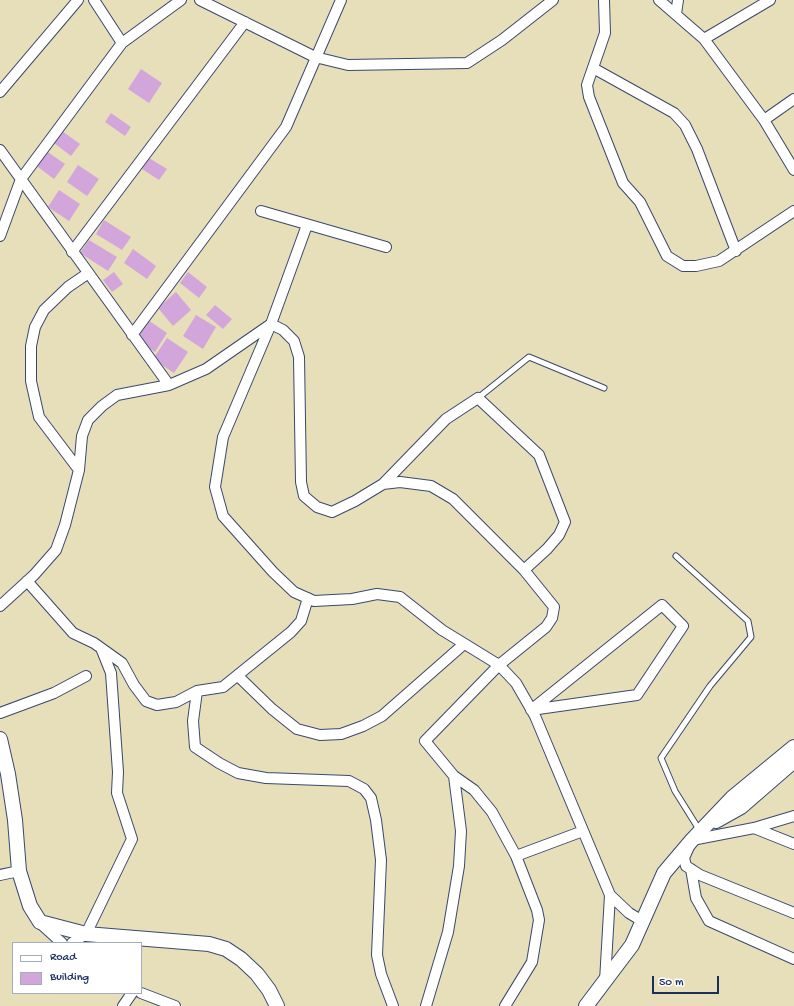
<!DOCTYPE html>
<html>
<head>
<meta charset="utf-8">
<style>
	body { margin:0 }
	#map { position:relative; width:794px; height:1006px; overflow:hidden; background:#e6dfba; font-family:"Gochi Hand",sans-serif }
	canvas { display:block }
	.legend { position:absolute; left:12px; top:942px; width:130px; height:52px; box-sizing:border-box; background:#fff; border:1px solid #a4acbf; margin:0; padding:5px 7px; list-style:none; font-size:12px; color:#1b2f5e }
	.legend li { display:flex; align-items:center; gap:8px; height:20px }
	.legend b { width:20px; border:1px solid #a4acbf }
	.scale { position:absolute; left:652px; top:976px; width:67px; height:18px; box-sizing:border-box; border:2px solid #1b2f5e; border-top:0; padding-left:5px; font-size:12px; line-height:14px; white-space:nowrap; color:#1b2f5e; -webkit-text-stroke:3px #fff; paint-order:stroke }
</style>
</head>
<body>
<div id="map">
<canvas width="794" height="1006"></canvas>
<ul class="legend">
<li><b style="height:5px;background:#fff"></b>Road</li>
<li><b style="height:11px;background:#d3a6db"></b>Building</li>
</ul>
<div class="scale">50 m</div>
</div>
<script>
const ctx = document.querySelector('canvas').getContext('2d');
ctx.lineJoin = 'round';
function fillPath(path, color) { ctx.fillStyle = color; ctx.fill(path, 'evenodd'); }
const shape = rows => new Path2D(rows.map(r => 'M' + r).join(''));
function strokePath(path, color, width, dash) { ctx.strokeStyle = color; ctx.lineWidth = width; ctx.lineCap = dash ? 'butt' : 'round'; ctx.setLineDash(dash || []); ctx.stroke(path); }
fillPath(shape([
	[141,69,162,83,149,103,128,89],
	[111,113,131,127,125,136,105,122],
	[62,131,80,144,71,156,54,143],
	[45,150,65,164,54,179,34,164],
	[149,158,167,169,159,180,142,169],
	[78,165,99,179,87,196,67,182],
	[59,190,80,204,69,221,48,207],
	[104,220,131,237,122,250,96,234],
	[89,240,117,257,108,271,80,253],
	[133,249,156,266,147,279,124,263],
	[114,272,123,284,112,292,103,280],
	[188,272,207,287,199,298,180,283],
	[176,292,191,310,173,326,158,308],
	[215,305,232,319,223,329,206,315],
	[196,315,216,327,203,349,183,336],
	[148,320,167,333,155,352,136,339],
	[167,338,188,352,174,373,153,359]
]), '#d3a6db');
const lane = shape([
	[478,398,529,357,604,388],
	[676,556,748,621,751,637,710,686,661,758,675,791,700,831]
]);
const street = shape([
	[94,0,122,43],
	[200,0,315,57,348,65,467,63,502,40,553,0],
	[604,0,605,33,587,85,589,97,623,183,640,202,667,256,683,266,696,266,719,261,794,211],
	[659,0,704,39,764,120,794,170],
	[676,14,678,0],
	[704,39,770,0],
	[593,68,674,113,685,125,697,149,736,251],
	[0,92,78,0],
	[764,120,794,99],
	[0,150,169,385],
	[261,211,386,247],
	[307,225,271,324,223,437,215,487,223,516,273,572,294,592,314,601,352,599,377,594,400,597,442,630,499,665,516,683,535,716,610,895,629,913,644,922],
	[0,236,21,179,122,43,181,0],
	[72,252,245,22],
	[132,335,286,127,341,0],
	[79,470,39,417,31,381,31,346,35,327,44,310,68,287,87,274],
	[383,484,446,419,478,398,539,455,565,522,559,535,547,549,524,570],
	[27,581,73,633,94,643,122,663,134,685,146,701,157,705,176,702,197,691,223,687,291,632,301,621,308,598],
	[662,605,683,626,637,695,531,710,662,605],
	[0,606,34,575,56,550,65,525,79,470,82,436,88,420,102,406,117,395,169,385,206,369,271,324,283,330,294,341,299,357,301,482,304,496,317,507,332,512,355,501,383,484,400,482,431,486,453,499,524,570,554,607,552,618,546,627,499,665,425,741,454,776,474,790,492,812,516,856,537,910,539,920,532,962,505,1006],
	[238,676,272,709,297,729,320,735,341,734,363,726,382,716,464,644],
	[197,691,193,721,195,747,219,763,238,773,266,778,349,781,364,789,371,798,376,820,381,860,377,955,381,974,393,1006],
	[0,713,54,693,86,676],
	[794,816,754,828,692,840,684,858,686,866,700,875,794,913],
	[754,828,794,844],
	[516,856,583,831],
	[691,869,696,898,709,921,794,959],
	[0,875,19,871],
	[40,923,62,943],
	[72,943,86,934,132,839,117,793,118,772,111,673,101,648],
	[605,981,610,895],
	[141,993,175,1006],
	[123,1006,132,993],
	[426,1006,448,932,459,866,461,831,454,776]
]);
const secondary = shape([
	[0,739,8,774,15,820,19,871,30,906,40,922,86,934,209,944,226,949,241,959,257,974,269,990,277,1006],
	[716,821,741,807,794,761],
	[586,1006,632,945,664,873,692,840,732,798,794,747]
]);
strokePath(lane, '#39496c', 7);
strokePath(street, '#39496c', 12);
strokePath(secondary, '#39496c', 16);
strokePath(lane, '#fff', 5);
strokePath(street, '#fff', 10);
strokePath(secondary, '#fff', 14);
</script>
</body>
</html>
